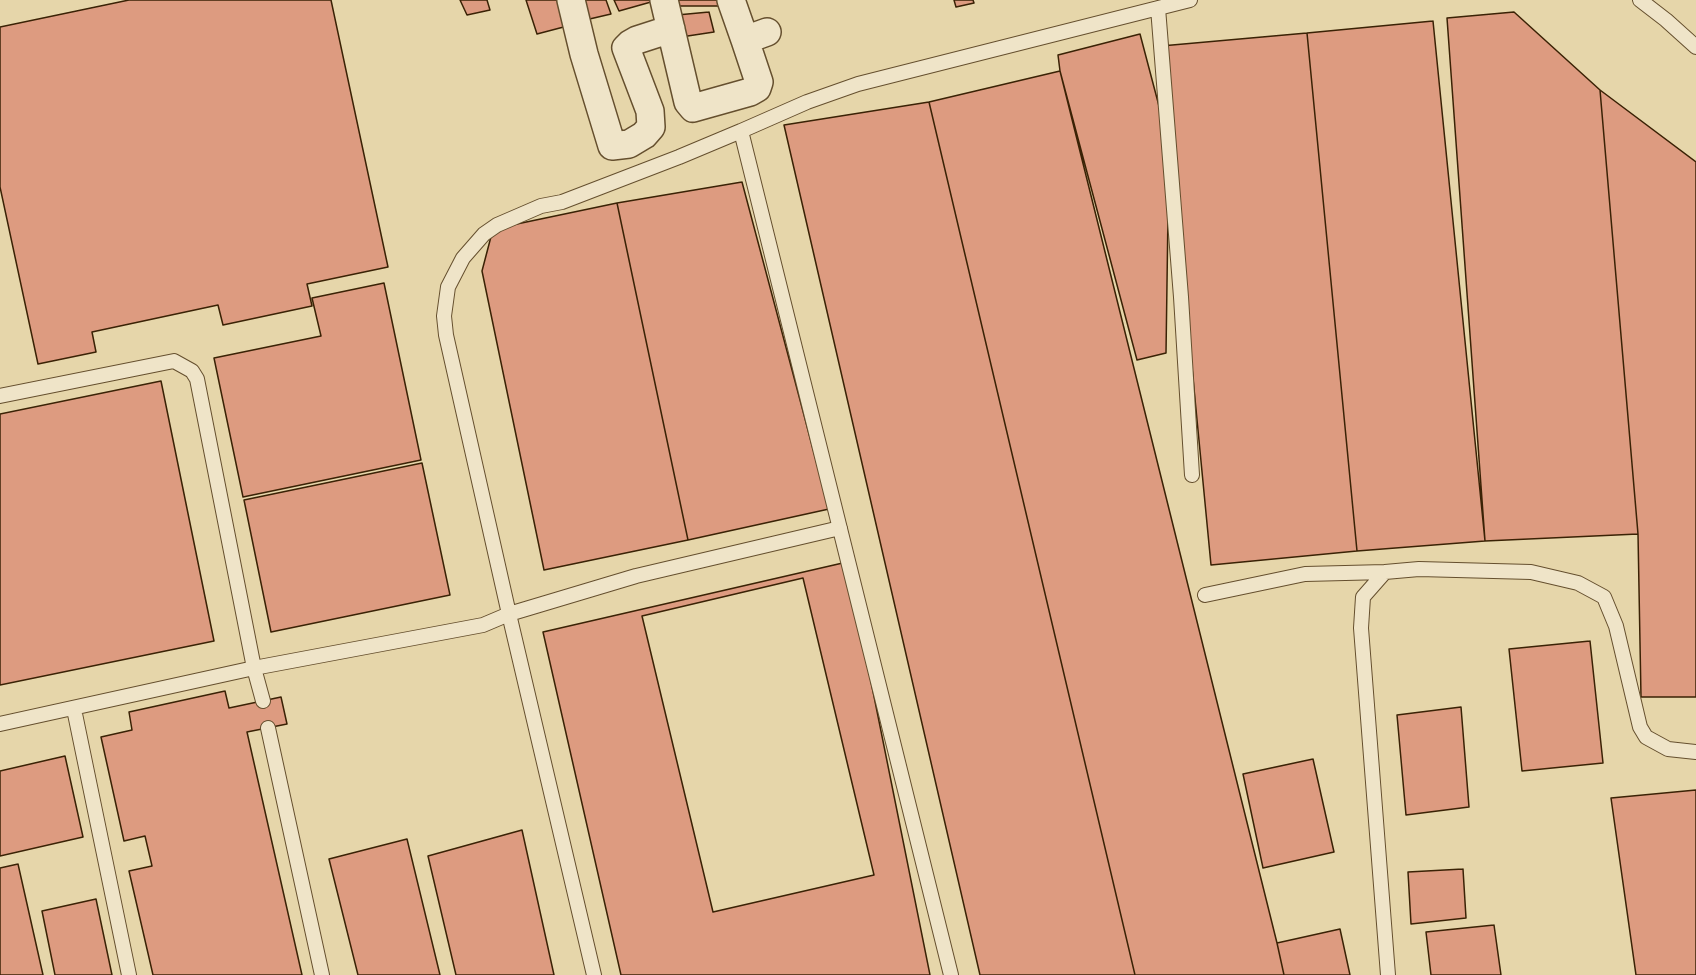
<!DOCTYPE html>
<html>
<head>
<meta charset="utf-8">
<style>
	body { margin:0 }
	canvas { display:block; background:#e6d6aa }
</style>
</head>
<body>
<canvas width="1696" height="975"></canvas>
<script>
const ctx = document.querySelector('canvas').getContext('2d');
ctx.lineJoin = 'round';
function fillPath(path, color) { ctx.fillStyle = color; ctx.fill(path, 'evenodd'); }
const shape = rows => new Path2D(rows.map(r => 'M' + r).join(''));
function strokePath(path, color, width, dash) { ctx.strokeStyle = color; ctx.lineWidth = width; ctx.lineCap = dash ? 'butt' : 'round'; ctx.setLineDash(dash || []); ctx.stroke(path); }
const building = shape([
	[129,0,331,0,388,267,307,284,312,306,223,325,218,305,92,332,96,352,38,364,0,187,0,27,129,0],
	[460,0,487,0,490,10,467,15,460,0],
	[526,0,568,0,575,24,537,34,526,0],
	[580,0,606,0,611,14,581,21,580,0],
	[614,0,658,0,619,11,614,0],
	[674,0,718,0,719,6,676,6,674,0],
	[954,0,973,0,974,3,956,7,954,0],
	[709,12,714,32,681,37,677,15,709,12],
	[1514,12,1600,90,1638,534,1485,541,1447,18,1514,12],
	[1433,21,1485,541,1357,551,1307,33,1433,21],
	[1307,33,1357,551,1211,565,1161,46,1307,33],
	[1140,34,1169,144,1166,353,1137,360,1060,71,1058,55,1140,34],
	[1060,71,1277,943,1284,975,1135,975,929,102,1060,71],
	[1600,90,1696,162,1696,697,1641,697,1638,534,1600,90],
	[929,102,1135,975,980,975,784,125,929,102],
	[742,182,829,509,688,540,617,203,742,182],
	[617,203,688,540,544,570,482,271,493,229,617,203],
	[384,283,421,460,243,497,214,358,321,336,312,298,384,283],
	[161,381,214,641,0,685,0,414,161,381],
	[422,463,450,595,271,632,244,500,422,463],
	[847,562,930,975,621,975,543,632,847,562],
	[803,578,874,875,713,912,642,616,803,578],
	[1590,641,1603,763,1522,771,1509,649,1590,641],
	[225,691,229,708,281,697,287,724,247,732,302,975,153,975,129,871,152,866,145,836,124,841,101,737,132,730,129,712,225,691],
	[1461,707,1469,807,1406,815,1397,715,1461,707],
	[65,756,83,837,0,856,0,771,65,756],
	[1313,759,1334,852,1263,868,1243,774,1313,759],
	[1696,790,1696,975,1636,975,1611,798,1696,790],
	[522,830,554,975,456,975,428,856,522,830],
	[407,839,440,975,358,975,329,859,407,839],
	[18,864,43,975,0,975,0,868,18,864],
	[1463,869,1466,918,1411,924,1408,872,1463,869],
	[96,899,112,975,55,975,42,911,96,899],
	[1494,925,1501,975,1431,975,1426,932,1494,925],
	[1340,929,1350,975,1284,975,1277,943,1340,929]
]);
fillPath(building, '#dd9b80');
strokePath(building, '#3a2205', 1.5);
const service = shape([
	[1640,0,1666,20,1696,47],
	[1158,8,1181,297,1192,475],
	[0,396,174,361,192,371,197,379,254,668,263,701],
	[1205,595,1305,574,1385,572],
	[74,709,129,975],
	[0,724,254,668,483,625,509,614,446,335,444,316,448,287,463,258,484,234,497,225,541,206,562,202,679,157,741,131],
	[268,728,322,975],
	[594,975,509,614,636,576,840,528],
	[951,975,741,131,807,102,858,84,1190,0],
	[1388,975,1361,628,1363,597,1385,572,1419,569,1531,572,1578,583,1604,597,1616,626,1640,727,1646,737,1668,749,1696,752]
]);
const minor = shape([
	[571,0,584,54,612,146,629,144,644,135,651,127,650,111,626,48,630,44,637,40,671,29],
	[664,0,688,102,693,108,750,92,757,88,759,82,745,40],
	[731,0,745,40,767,32]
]);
strokePath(service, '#654f2e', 16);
strokePath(minor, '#654f2e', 30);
strokePath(service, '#efe4c8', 14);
strokePath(minor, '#efe4c8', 27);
</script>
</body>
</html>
